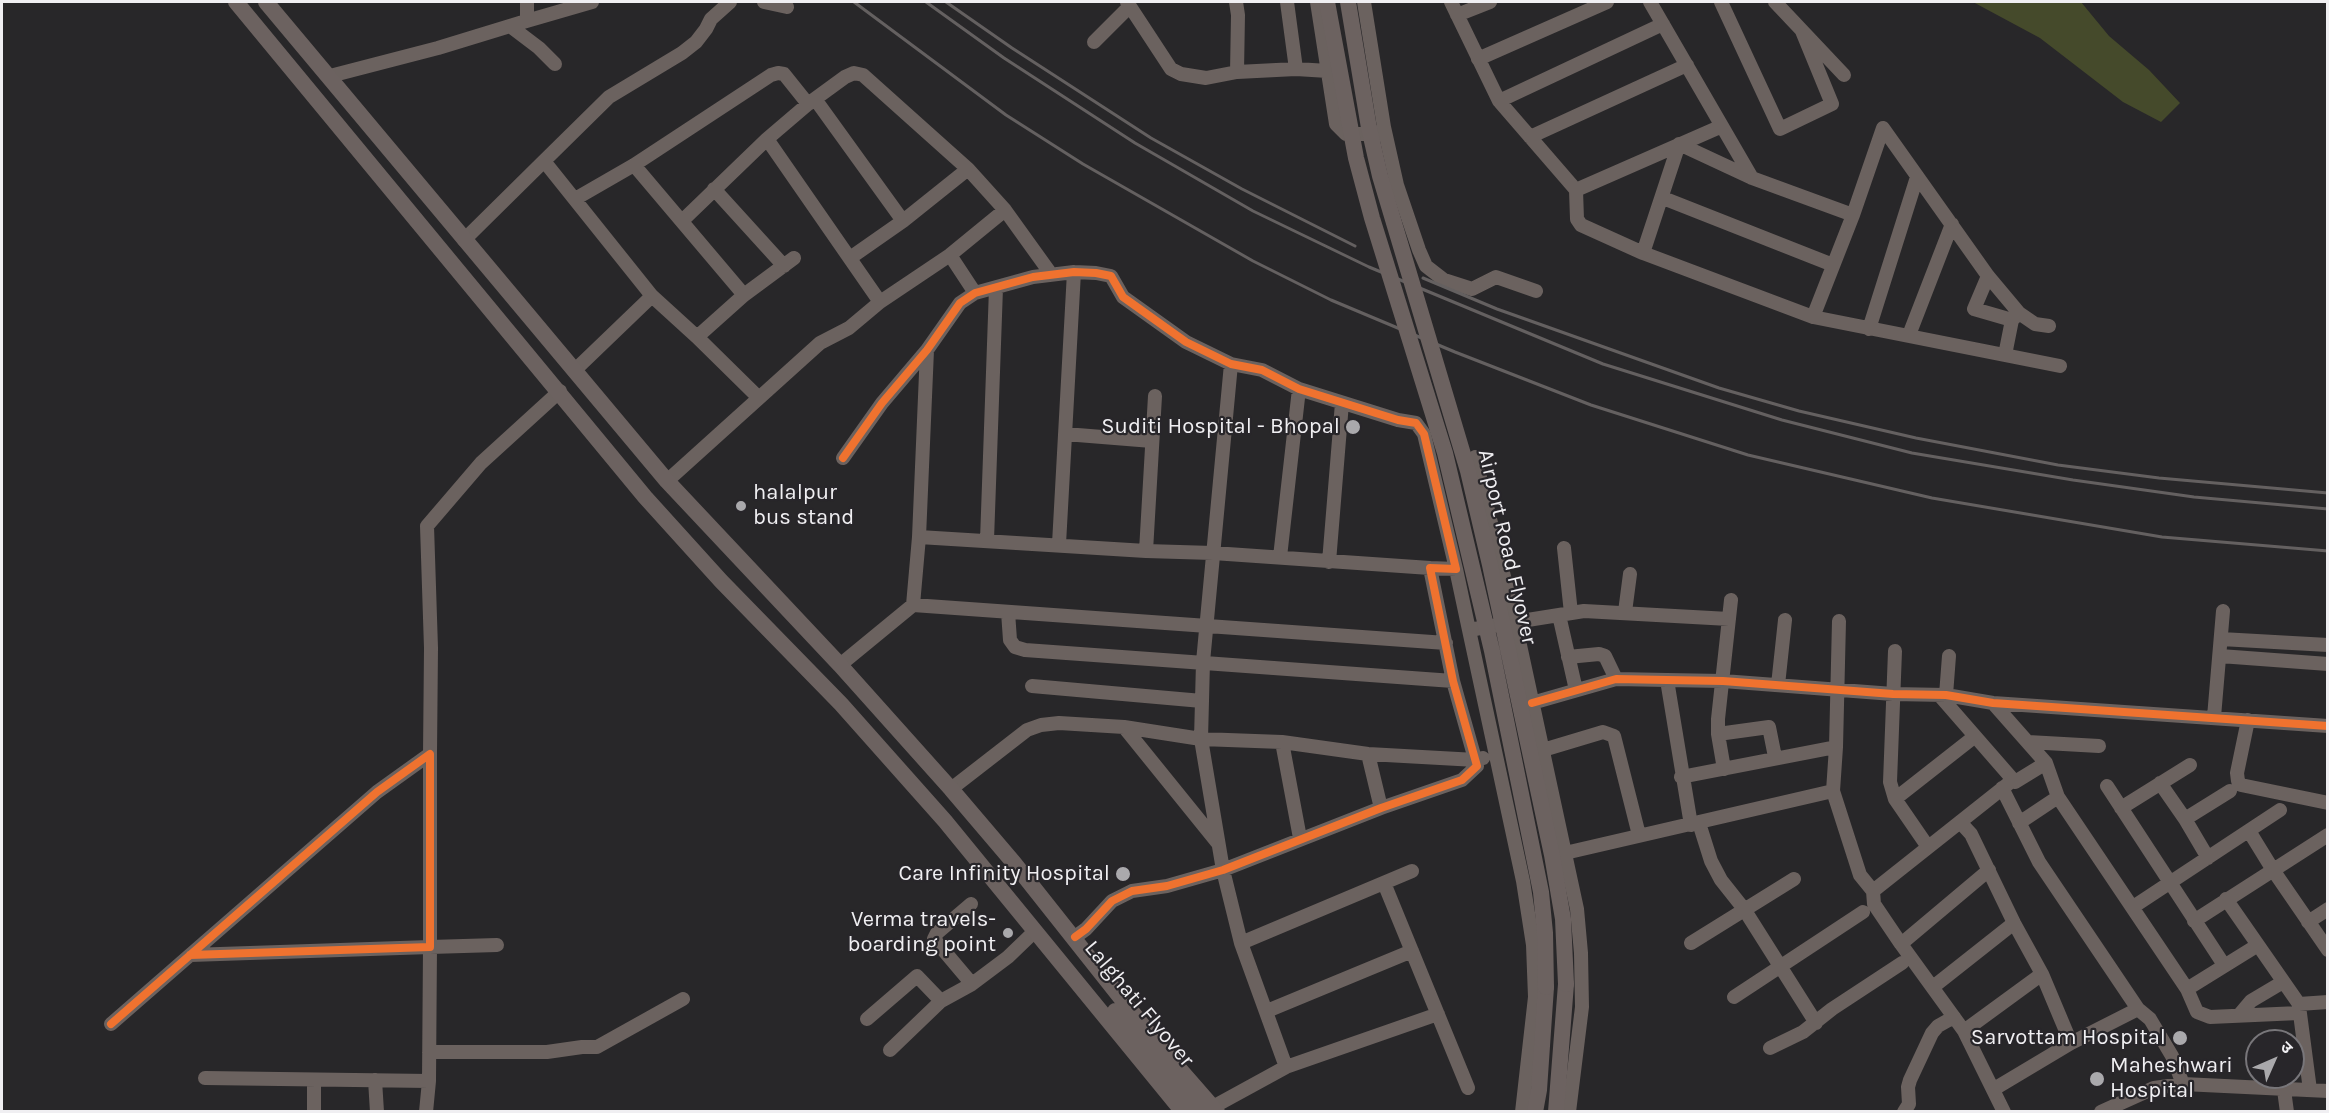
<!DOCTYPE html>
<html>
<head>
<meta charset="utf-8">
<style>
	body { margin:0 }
	#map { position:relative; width:2329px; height:1113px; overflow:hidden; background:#282729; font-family:Karla,"Noto Sans Devanagari",sans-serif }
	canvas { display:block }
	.frame { position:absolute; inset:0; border:3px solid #f0eff2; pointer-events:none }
	.north { position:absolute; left:2245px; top:1029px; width:60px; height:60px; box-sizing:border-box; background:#28262a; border:2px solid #78767a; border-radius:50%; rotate:45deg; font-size:16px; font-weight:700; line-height:24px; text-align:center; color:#f0eff2 }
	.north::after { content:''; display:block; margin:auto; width:21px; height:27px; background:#aaa9ac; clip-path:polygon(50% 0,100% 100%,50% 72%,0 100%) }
</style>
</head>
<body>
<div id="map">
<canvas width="2329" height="1113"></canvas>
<div class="frame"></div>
<div class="north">उ</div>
</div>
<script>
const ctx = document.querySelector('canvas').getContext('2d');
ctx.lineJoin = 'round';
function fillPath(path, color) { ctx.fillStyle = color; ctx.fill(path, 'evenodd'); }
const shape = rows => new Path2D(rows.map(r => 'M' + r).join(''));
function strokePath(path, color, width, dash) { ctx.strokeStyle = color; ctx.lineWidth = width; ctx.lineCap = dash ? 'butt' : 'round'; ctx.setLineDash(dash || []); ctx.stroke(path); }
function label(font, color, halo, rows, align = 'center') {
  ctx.font = font + ' Karla,sans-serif'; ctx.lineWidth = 4.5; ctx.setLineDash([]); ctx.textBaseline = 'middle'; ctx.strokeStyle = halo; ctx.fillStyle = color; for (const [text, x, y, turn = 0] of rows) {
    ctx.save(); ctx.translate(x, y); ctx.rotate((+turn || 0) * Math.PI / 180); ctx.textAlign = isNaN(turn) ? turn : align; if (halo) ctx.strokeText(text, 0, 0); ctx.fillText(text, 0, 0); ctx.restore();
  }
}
fillPath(shape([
	[1973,2,2081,2,2109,36,2149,70,2180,103,2161,122,2123,102,2040,38]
]), '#454a2b');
strokePath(shape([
	[730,2,711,19,706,29,696,42,682,53,609,97,544,161,652,296,697,337,744,295,794,258],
	[764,2,787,7],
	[1127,2,1171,69,1181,74,1206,78,1237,72,1296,69,1328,71],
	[1236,2,1238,15,1237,72],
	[1287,2,1296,69],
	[1317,2,1336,124,1346,134,1378,134,1384,127,1364,2],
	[1451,2,1499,101,1576,190,1577,219,1581,225,1643,253,1813,317,2060,366],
	[1650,2,1752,178],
	[1721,2,1780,129,1832,104,1802,31],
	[1775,2,1844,75],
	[1457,15,1490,2],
	[523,22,592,2],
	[510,26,539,48,555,64],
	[1094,42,1129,7],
	[1478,59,1607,2],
	[330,76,438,48,523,22,527,19,527,2],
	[815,99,903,221],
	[1499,101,1663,24],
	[1384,127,1397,185,1419,250,1426,266,1444,280,1472,289,1496,277,1536,291],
	[1883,128,1988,276,2019,313,2035,324,2049,326],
	[1530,137,1687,65],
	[767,139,880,302],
	[634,165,744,295],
	[714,189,784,266],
	[1576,190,1722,126],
	[1663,198,1833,265],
	[575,199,634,165,771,75,778,73,784,74,808,104],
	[682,221,767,139,808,104,845,77,854,73,863,75,968,169,1005,210,1051,274],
	[464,240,544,161],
	[1643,253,1679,144,1752,178,1853,215],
	[950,255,975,293],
	[850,258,903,221,968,169],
	[1988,276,1974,309,2012,320],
	[1813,317,1853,215,1883,128],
	[1869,329,1917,177],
	[1909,335,1952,224],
	[697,337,759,398],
	[2005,355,2012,320,2018,314],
	[1231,364,1203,662,1201,739,1223,870,1241,943,1286,1067],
	[574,371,652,296],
	[1065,434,1152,441],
	[1475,457,1515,622,1584,611,1729,619],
	[843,458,882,403,927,350,960,303,975,293,1033,277,1074,272,1096,273,1111,276,1123,297,1186,342,1231,364,1262,370,1299,389,1398,420,1416,423,1424,434,1456,569,1430,568,1453,681,1477,766,1462,780,1381,808,1223,870,1167,886,1132,891,1112,901,1086,929,1075,937],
	[667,481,820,343,849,328,880,302,950,255,1005,210],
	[919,537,1146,551,1213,553,1430,568],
	[987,540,996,288],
	[1059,544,1074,272],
	[1564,548,1571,613],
	[1146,551,1155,396],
	[1280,557,1299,389],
	[1329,562,1342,403],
	[1456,569,1469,630],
	[913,605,919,537,927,350],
	[1008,612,1010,640,1015,647,1025,650,1453,681],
	[1625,612,1630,574],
	[1559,615,1576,690],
	[1839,621,1836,747,1833,791,1860,875,1873,891],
	[2221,639,2328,645],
	[1895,651,1890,782,1895,799,1928,847],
	[2220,656,2328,664],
	[1568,657,1599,654,1605,656,1616,679],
	[840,665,913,605,1446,643],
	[1667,680,1691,825],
	[1778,685,1785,620],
	[1032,686,1202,701],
	[1946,695,1949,656],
	[1940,696,2015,782,2046,763],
	[1532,703,1616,679,1667,680,1723,681,1893,694,1946,695,1993,703,2328,726],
	[1993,703,2046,763,2058,797,2187,989,2197,1012,2210,1017,2299,1013],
	[2214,717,2223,611],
	[2248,720,2237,773,2238,781,2241,785,2328,803],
	[1124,727,1217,842],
	[1718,734,1769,727,1775,757],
	[1282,742,1300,838],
	[2028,742,2099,746],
	[1543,750,1603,732,1614,736,1639,835],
	[430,754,431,648,427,526,481,463,560,391],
	[1368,754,1381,808],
	[1724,769,1718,734,1718,719,1731,600],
	[1681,777,1836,747],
	[2160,783,2185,819],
	[2107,786,2224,965],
	[2002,788,2039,862,2138,1009,2150,1019,2172,1056,2183,1084],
	[951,789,1027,730,1041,725,1059,723,1124,727,1201,739,1282,742,1368,754,1476,760,1483,758],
	[1895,799,1974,737],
	[2121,808,2190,765],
	[1960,822,1971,834,2014,923,2042,974,2071,1043],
	[1699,823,1711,861,1721,880,1744,909,1816,1023],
	[2019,823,2058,797],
	[2249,831,2273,870,2328,950],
	[1565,853,1833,791],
	[2208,858,2185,819,2230,791],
	[1384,883,1468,1088],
	[2226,899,2299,1004,2328,1002],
	[971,904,937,933,934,939,972,984],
	[2133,907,2280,810],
	[2194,921,2328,835],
	[2308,922,2328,909],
	[1241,943,1412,871],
	[1691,943,1794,879],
	[1901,944,1989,870],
	[1933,987,2014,923],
	[2187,989,2258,945],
	[1734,997,1863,912],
	[2299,1006,2310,1090],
	[1267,1011,1412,951],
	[2240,1014,2251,1001,2283,982],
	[867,1019,917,976,941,1001],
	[111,1024,377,792,430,754,430,947,190,955],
	[1964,1031,2042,974],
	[1770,1048,1803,1032,1832,1009,1902,963],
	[890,1050,941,1001,972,984,1008,957,1035,931],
	[429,1052,547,1052,582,1047,597,1047,683,999],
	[205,1078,429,1081,426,1112],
	[314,1080,314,1112],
	[375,1080,377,1112],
	[429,1081,430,947,497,945],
	[1994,1089,2071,1043,2138,1009],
	[2284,1090,2287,1112],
	[1213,1107,1286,1067,1438,1014],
	[1522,1112,1535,997,1533,945,1523,881,1469,630,1515,622,1577,909,1581,953,1582,1007,1569,1112],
	[1904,1112,1909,1104,1908,1087,1910,1080,1932,1033,1938,1026,1954,1017],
	[2004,1112,1964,1031,1901,944,1874,904,1873,891,2013,780],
	[2101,1112,2154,1088,2183,1084,2328,1091]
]), '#6b625f', 14);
strokePath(shape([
	[236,2,645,497,721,581,841,704,945,821,1183,1112],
	[266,2,667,481,840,665,951,789,1014,863,1155,1041,1217,1112],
	[1115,1011,1200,1112],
	[1535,1112,1539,1090,1546,987],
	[1556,1112,1566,984]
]), '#6c6260', 16);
strokePath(shape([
	[854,2,1006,115,1083,164,1253,261,1331,300,1455,352,1591,405,1748,455,1932,498,2162,537,2328,551],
	[926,2,1004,58,1135,143,1253,211,1369,267,1603,364,1782,420,1912,453,2073,480,2194,497,2328,509],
	[946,2,1012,48,1151,138,1242,189,1355,246],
	[1423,278,1497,309,1719,388,1799,411,1916,438,2058,465,2159,478,2328,493]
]), '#646060', 3);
strokePath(shape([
	[1327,2,1356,158,1372,218,1445,453,1492,651,1541,892,1545,933,1546,987],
	[1348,2,1369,128,1380,176,1468,471,1490,565,1552,855,1563,919,1566,984]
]), '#6c6260', 16);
strokePath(shape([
	[843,458,882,403,927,350,960,303,975,293,1033,277,1074,272,1096,273,1111,276,1123,297,1186,342,1231,364,1262,370,1299,389,1398,420,1416,423,1424,434,1456,569,1430,568,1453,681,1477,766,1462,780,1381,808,1223,870,1167,886,1132,891,1112,901,1086,929,1075,937],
	[1532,703,1616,679,1667,680,1723,681,1893,694,1946,695,1993,703,2328,726],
	[111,1024,377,792,430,754,430,947,190,955]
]), '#ef722f', 8);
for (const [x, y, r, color] of [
	[1353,427,8,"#aaa9ac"],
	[741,506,6,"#aaa9ac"],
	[1123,874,8,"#aaa9ac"],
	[1008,933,6,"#aaa9ac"],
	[2180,1038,8,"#aaa9ac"],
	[2097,1079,8,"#aaa9ac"]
]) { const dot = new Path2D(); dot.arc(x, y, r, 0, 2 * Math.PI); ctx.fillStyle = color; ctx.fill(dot); strokePath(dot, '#28262a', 2); }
label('22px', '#f0eff2', '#28262a', [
	["Suditi Hospital - Bhopal",1340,427],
	["halalpur",753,493,"left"],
	["bus stand",753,518,"left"],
	["Care Infinity Hospital",1110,874],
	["Verma travels-",996,920],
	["boarding point",996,945],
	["Sarvottam Hospital",2166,1038],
	["Maheshwari",2110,1066,"left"],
	["Hospital",2110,1091,"left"]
], 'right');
label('22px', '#f0eff2', '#28262a', [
	["Airport Road Flyover",1507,547,77],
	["Lalghati Flyover",1139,1004,50]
]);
</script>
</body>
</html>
